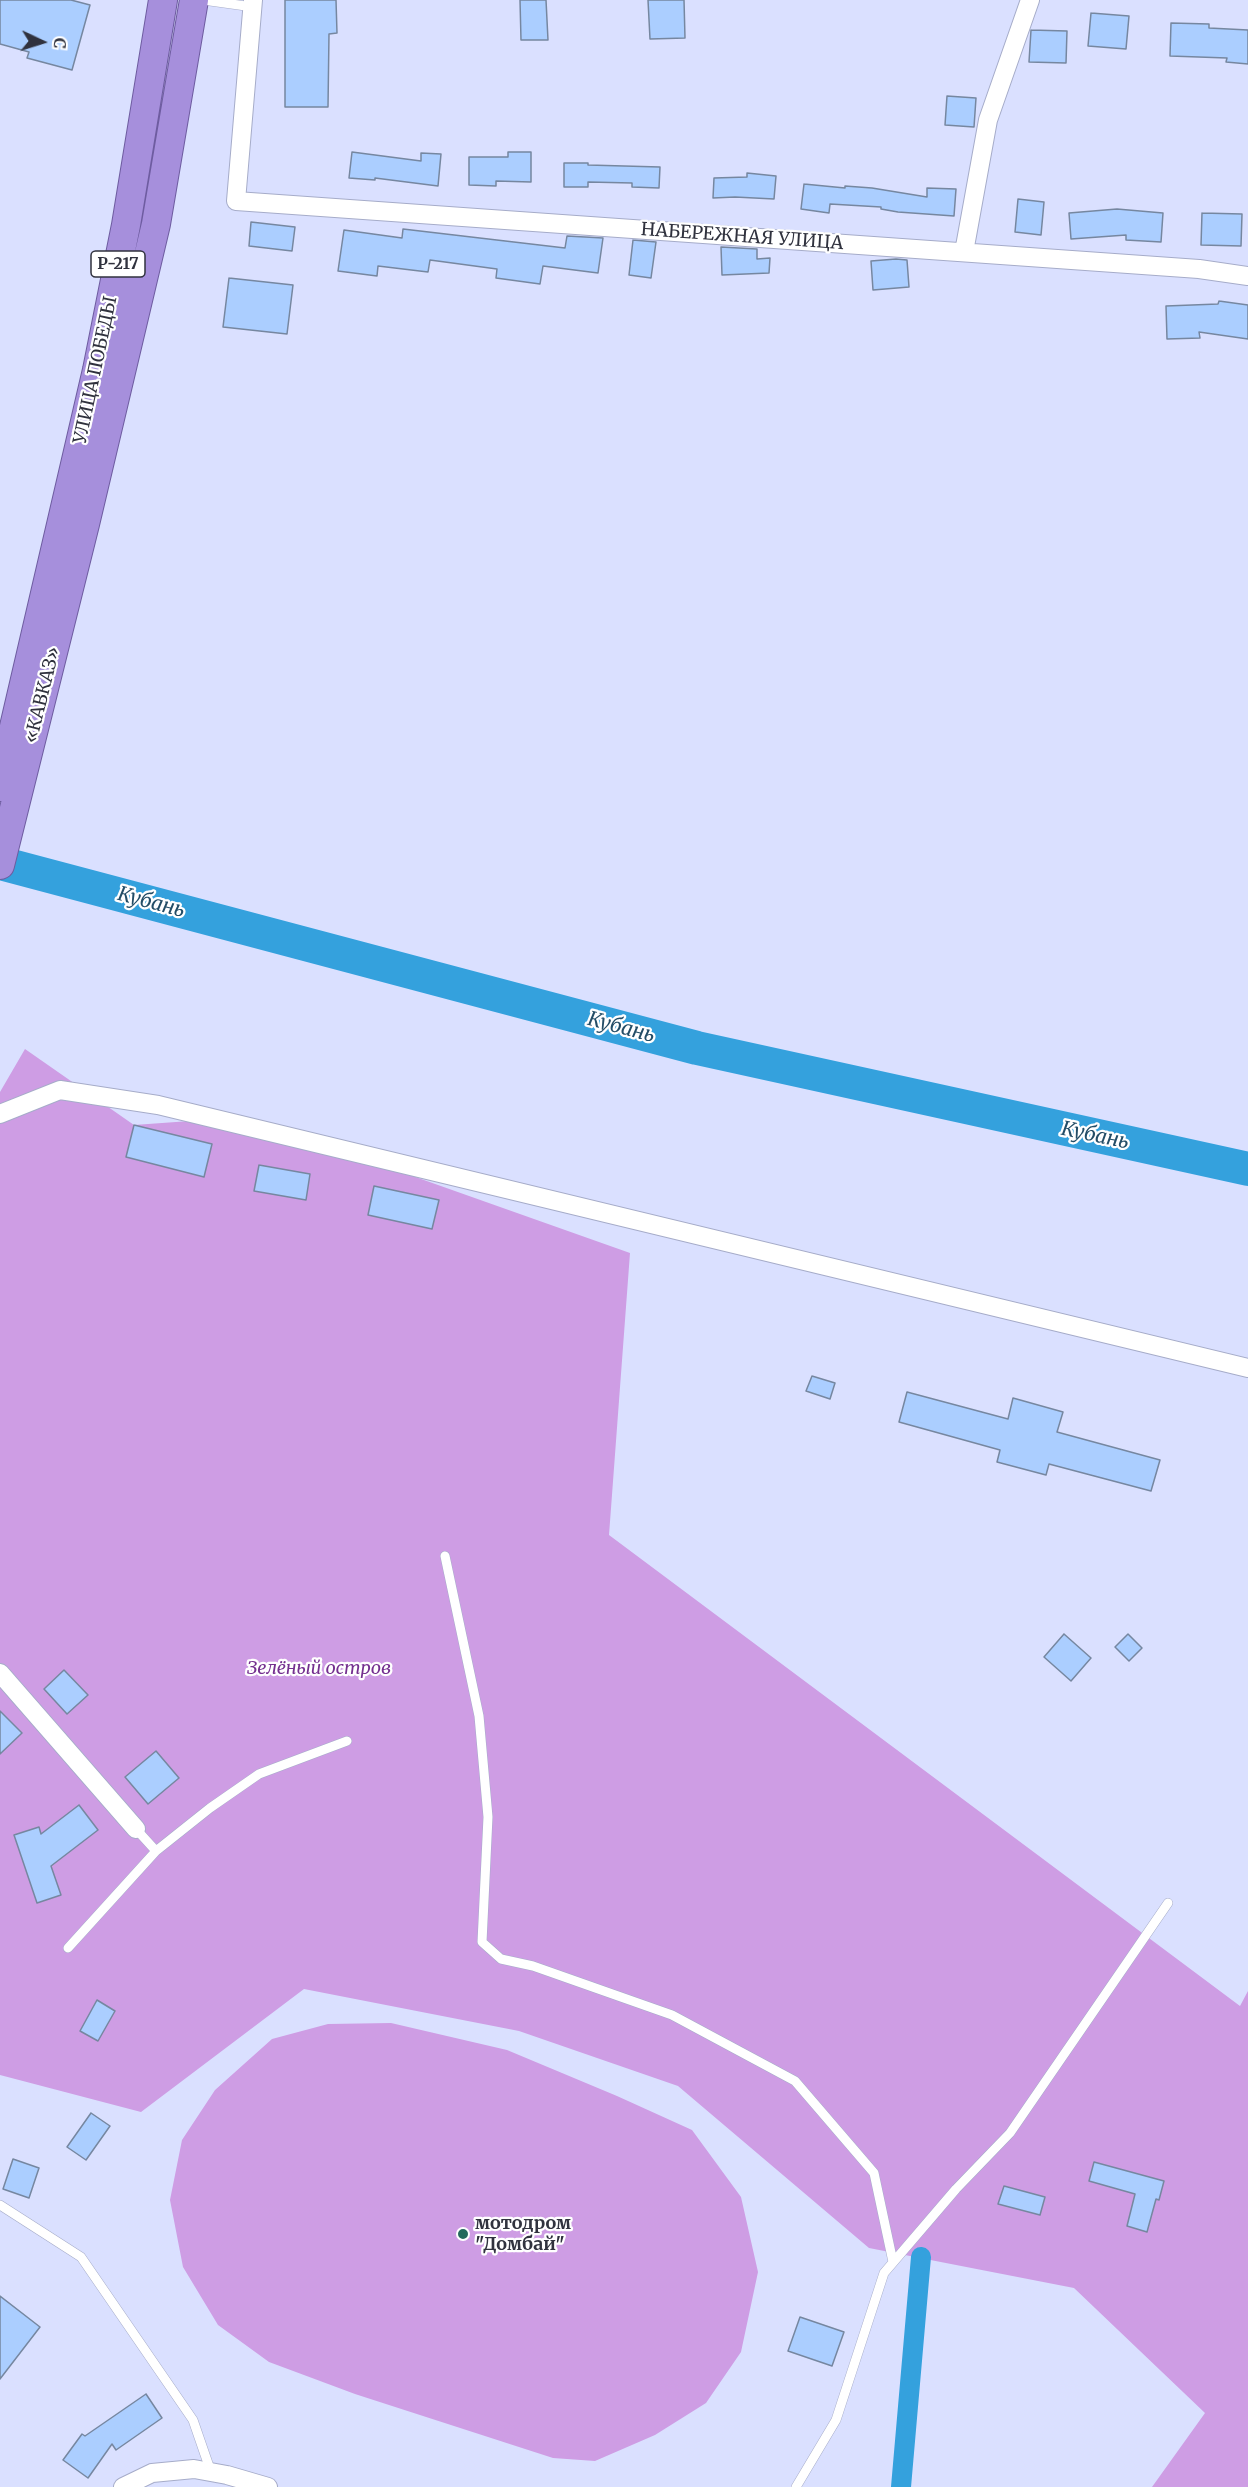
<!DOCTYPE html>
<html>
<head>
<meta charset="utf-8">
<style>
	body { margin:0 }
	#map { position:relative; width:1248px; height:2487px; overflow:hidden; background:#dae0ff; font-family:Merriweather,serif }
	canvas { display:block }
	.north { position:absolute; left:12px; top:12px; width:60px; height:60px; -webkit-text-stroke:4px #fff; paint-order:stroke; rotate:94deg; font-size:16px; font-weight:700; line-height:24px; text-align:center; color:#30323e }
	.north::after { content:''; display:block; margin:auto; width:21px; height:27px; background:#30323e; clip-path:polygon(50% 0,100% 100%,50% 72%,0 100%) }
</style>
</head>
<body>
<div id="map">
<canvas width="1248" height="2487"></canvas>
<div class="north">С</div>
</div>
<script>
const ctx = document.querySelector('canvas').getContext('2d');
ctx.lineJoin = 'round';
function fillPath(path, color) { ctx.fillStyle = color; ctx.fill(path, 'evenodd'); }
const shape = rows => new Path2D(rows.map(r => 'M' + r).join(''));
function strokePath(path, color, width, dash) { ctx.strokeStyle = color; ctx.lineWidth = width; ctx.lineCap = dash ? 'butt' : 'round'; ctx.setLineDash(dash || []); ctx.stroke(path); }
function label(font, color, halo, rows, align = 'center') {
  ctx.font = font + ' Merriweather,serif'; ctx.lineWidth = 4.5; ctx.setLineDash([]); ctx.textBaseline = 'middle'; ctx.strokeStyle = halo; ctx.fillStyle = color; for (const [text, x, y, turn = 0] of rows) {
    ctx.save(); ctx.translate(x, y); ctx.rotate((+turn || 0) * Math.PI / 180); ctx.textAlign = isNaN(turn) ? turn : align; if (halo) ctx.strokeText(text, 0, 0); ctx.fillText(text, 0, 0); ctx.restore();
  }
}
fillPath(shape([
	[25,1049,134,1125,246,1117,630,1253,609,1535,1240,2006,1248,1991,1248,2487,1152,2487,1205,2413,1074,2288,869,2248,678,2086,519,2031,304,1989,141,2112,0,2075,0,1092],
	[391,2023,507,2050,617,2096,692,2130,741,2197,758,2272,741,2352,706,2403,655,2435,595,2461,553,2458,355,2394,269,2362,218,2325,183,2267,170,2200,182,2140,215,2090,272,2039,328,2024]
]), '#ce9de4');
strokePath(shape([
	[901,2487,921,2257]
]), '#34a1dd', 20);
strokePath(shape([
	[0,863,697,1048,1248,1169]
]), '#34a1dd', 34);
const building = shape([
	[0,0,71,0,90,5,72,70,27,58,29,52,0,44,0,0],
	[285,0,336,0,337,33,329,34,328,107,285,107,285,0],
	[520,0,546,0,548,40,521,40,520,0],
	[648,0,684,0,685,38,650,39,648,0],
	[1091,13,1129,16,1126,49,1088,46,1091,13],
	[1171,23,1209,24,1209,28,1248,30,1248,64,1226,62,1227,58,1170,56,1171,23],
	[1031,30,1067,31,1066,63,1029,62,1031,30],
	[947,96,976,98,974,127,945,125,947,96],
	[352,152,421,161,421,153,441,154,438,186,375,178,375,180,349,178,352,152],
	[508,152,531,152,531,182,496,181,496,186,469,185,469,157,508,157,508,152],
	[564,163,588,163,588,165,660,167,659,188,632,187,632,183,588,182,588,187,564,187,564,163],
	[747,173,776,176,774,199,735,197,713,198,714,178,747,177,747,173],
	[804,184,845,188,845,186,872,188,927,197,927,188,956,189,954,216,898,212,881,209,881,207,830,204,829,213,801,209,804,184],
	[1018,199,1044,202,1041,235,1015,232,1018,199],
	[1117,209,1163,213,1161,242,1126,240,1126,235,1071,239,1069,213,1117,209],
	[1202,213,1242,214,1241,246,1201,245,1202,213],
	[251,222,295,227,292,251,249,246,251,222],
	[403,229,565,248,567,236,603,238,598,273,543,266,540,284,496,278,497,269,430,260,428,272,378,266,377,276,338,271,344,230,402,238,403,229],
	[633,240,656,242,651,278,629,275,633,240],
	[721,247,757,249,757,259,770,258,769,273,722,275,721,247],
	[896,259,907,260,909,287,873,290,871,261,896,259],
	[229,278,293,285,287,334,223,327,229,278],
	[1219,301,1248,305,1248,339,1199,332,1200,338,1167,339,1166,306,1218,304,1219,301],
	[134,1125,212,1144,204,1177,126,1157,134,1125],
	[259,1165,310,1174,306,1200,254,1191,259,1165],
	[374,1186,439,1200,432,1229,368,1215,374,1186],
	[812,1376,835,1383,830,1399,806,1391,812,1376],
	[907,1392,1008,1419,1013,1398,1063,1412,1057,1432,1160,1460,1151,1491,1049,1464,1046,1475,997,1462,1000,1450,899,1422,907,1392],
	[1064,1634,1091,1658,1071,1681,1044,1657,1064,1634],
	[1128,1634,1142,1648,1129,1661,1115,1647,1128,1634],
	[64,1670,88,1695,67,1714,44,1689,64,1670],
	[0,1711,22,1733,0,1754,0,1711],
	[156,1751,179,1778,148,1804,125,1777,156,1751],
	[79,1805,98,1830,51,1866,61,1895,37,1903,14,1835,39,1827,41,1834,79,1805],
	[97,2000,115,2011,98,2041,80,2031,97,2000],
	[91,2113,110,2126,86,2160,67,2147,91,2113],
	[13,2159,39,2168,29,2198,3,2189,13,2159],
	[1094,2162,1164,2181,1159,2200,1156,2199,1147,2232,1127,2226,1135,2194,1089,2181,1094,2162],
	[1004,2186,1045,2197,1040,2215,998,2204,1004,2186],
	[0,2296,40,2327,0,2379,0,2296],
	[800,2317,844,2332,832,2366,788,2351,800,2317],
	[146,2394,162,2418,116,2450,112,2444,88,2478,63,2460,82,2434,85,2436,146,2394]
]);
fillPath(building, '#abceff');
strokePath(building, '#7687a0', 1.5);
const service = shape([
	[203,0,253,7],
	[445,1556,479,1716,488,1817,482,1942,501,1959,533,1966,672,2015,795,2081,874,2173,893,2262],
	[156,1851,210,1808,259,1774,347,1741],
	[68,1948,156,1851,136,1829],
	[0,2205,81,2257,193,2420,211,2472],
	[796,2487,836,2420,884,2273,956,2189,1010,2133,1168,1903]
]);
const minor = shape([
	[253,0,236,201,1199,269,1248,276],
	[964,252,988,120,1030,0],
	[0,1114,60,1090,158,1105,1248,1368],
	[0,1673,136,1829],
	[123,2487,152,2473,194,2469,227,2475,268,2487]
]);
const trunk = shape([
	[0,787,97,370,126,225,163,0],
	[0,865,85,524,156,224,194,0]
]);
strokePath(service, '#a6acc9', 10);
strokePath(minor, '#a6acc9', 20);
strokePath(trunk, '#6e5ca0', 30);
strokePath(service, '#fff', 9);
strokePath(minor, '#fff', 18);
strokePath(trunk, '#a68fdc', 28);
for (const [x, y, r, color] of [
	[463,2234,6,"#246a5d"]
]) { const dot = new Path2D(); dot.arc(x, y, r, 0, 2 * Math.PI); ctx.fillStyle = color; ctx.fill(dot); strokePath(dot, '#fff', 2); }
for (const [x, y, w] of [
	[118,264,54]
]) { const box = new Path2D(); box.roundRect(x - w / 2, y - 13, w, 26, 4.5); ctx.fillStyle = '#fff'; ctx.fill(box); strokePath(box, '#30323e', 1.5); }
label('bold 16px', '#30323e', null, [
	["Р-217",118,264]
]);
label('18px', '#30323e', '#fff', [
	["НАБЕРЕЖНАЯ УЛИЦА",742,237,4],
	["УЛИЦА ПОБЕДЫ",96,370,-78],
	["«КАВКАЗ»",43,695,-76]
]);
label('italic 18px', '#742f8f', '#fff', [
	["Зелёный остров",319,1669]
]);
label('bold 18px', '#30323e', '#fff', [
	["мотодром",475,2224],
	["\"Домбай\"",475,2245]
], 'left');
label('italic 20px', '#234d67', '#fff', [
	["Кубань",151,903,15],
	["Кубань",621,1028,15],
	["Кубань",1095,1136,12]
]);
</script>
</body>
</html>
